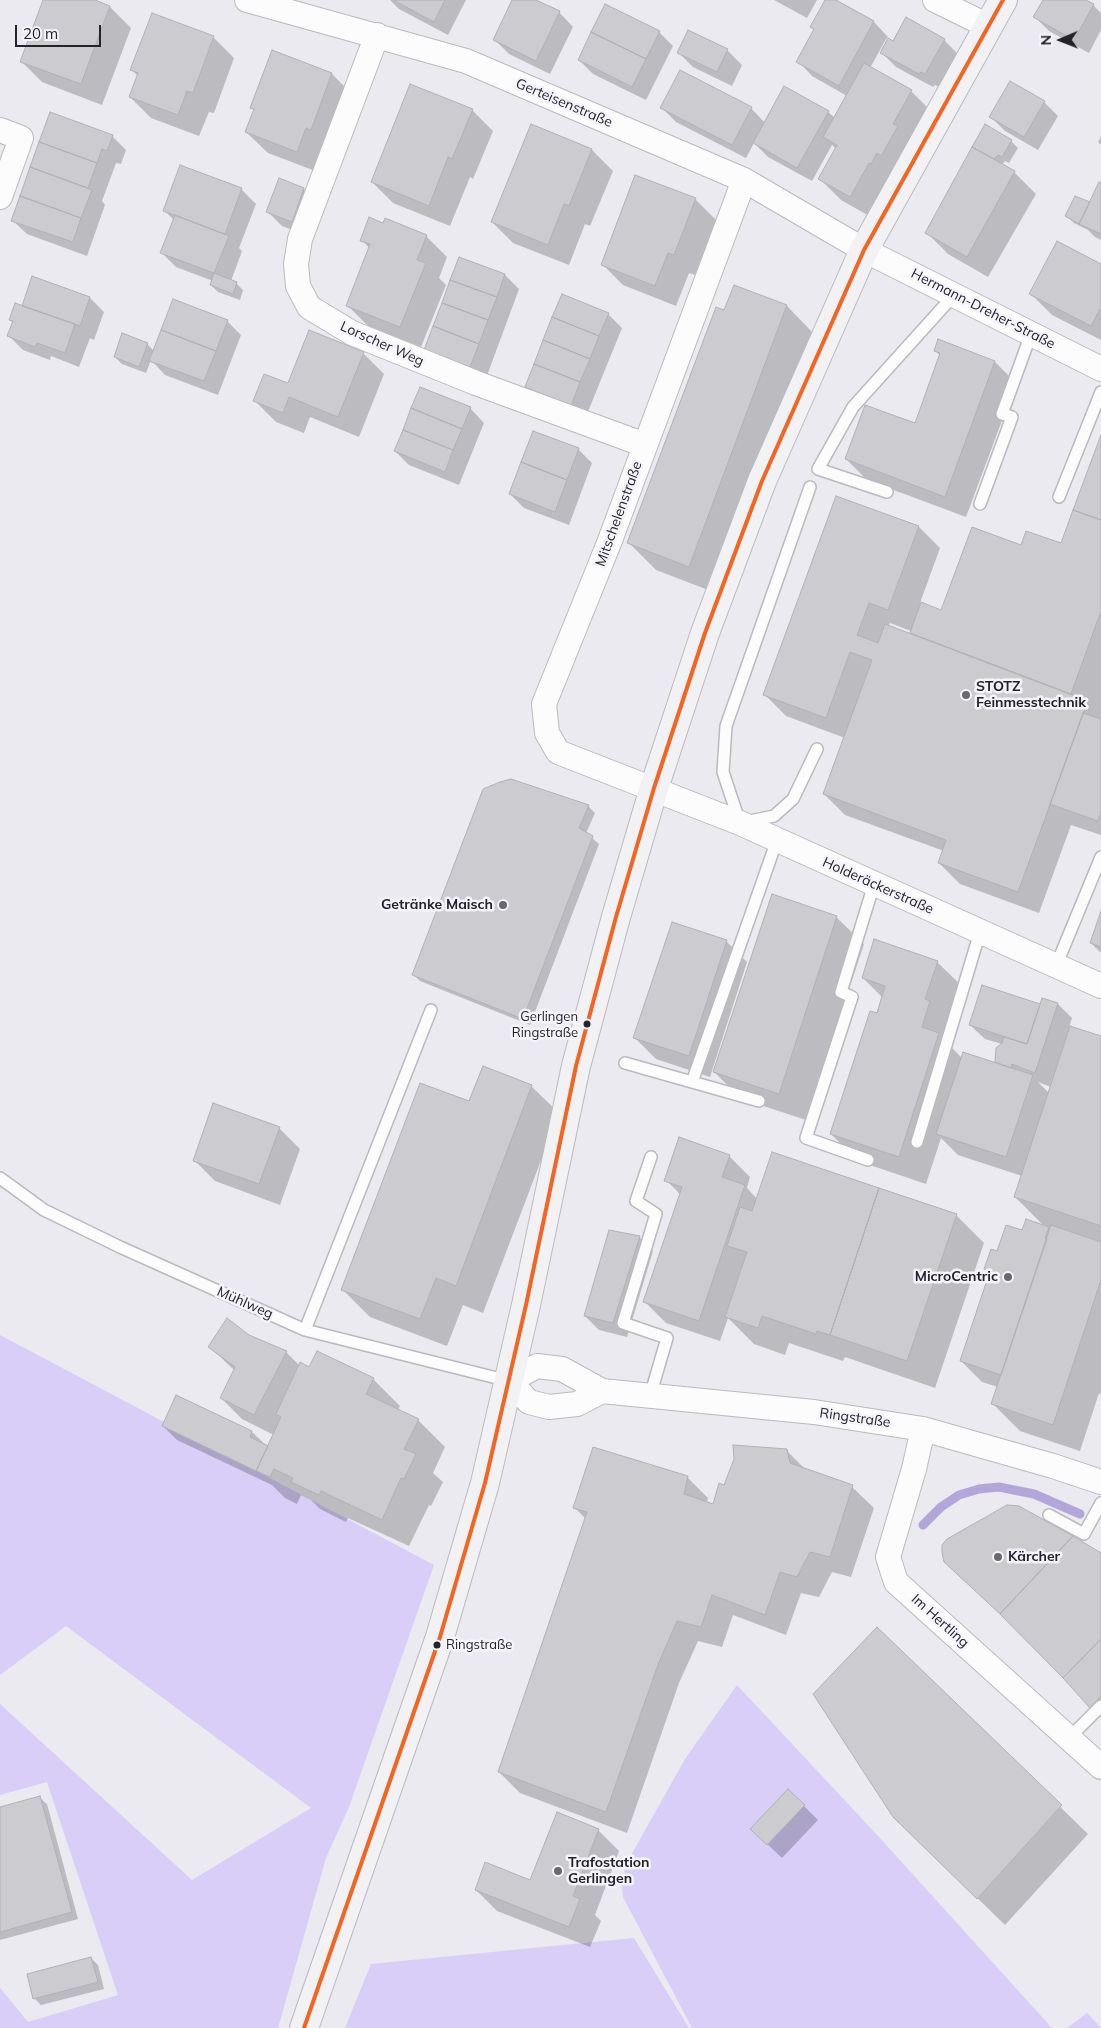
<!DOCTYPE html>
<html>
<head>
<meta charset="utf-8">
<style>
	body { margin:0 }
	#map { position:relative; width:1101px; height:2028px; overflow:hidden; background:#eaeaf0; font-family:Mulish,sans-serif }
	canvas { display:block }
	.north { position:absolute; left:1036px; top:15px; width:50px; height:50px; -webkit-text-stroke:4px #f5f4fd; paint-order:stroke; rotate:269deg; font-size:14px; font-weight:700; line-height:20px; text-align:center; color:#242329 }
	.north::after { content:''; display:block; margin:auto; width:18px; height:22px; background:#242329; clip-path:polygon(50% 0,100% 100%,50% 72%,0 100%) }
	.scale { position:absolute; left:15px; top:25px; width:86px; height:22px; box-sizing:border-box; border:2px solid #242329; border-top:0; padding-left:6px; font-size:15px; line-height:18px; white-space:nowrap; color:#242329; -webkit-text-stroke:4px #f5f4fd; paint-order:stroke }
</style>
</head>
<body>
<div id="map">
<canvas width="1101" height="2028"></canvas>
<div class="north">N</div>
<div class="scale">20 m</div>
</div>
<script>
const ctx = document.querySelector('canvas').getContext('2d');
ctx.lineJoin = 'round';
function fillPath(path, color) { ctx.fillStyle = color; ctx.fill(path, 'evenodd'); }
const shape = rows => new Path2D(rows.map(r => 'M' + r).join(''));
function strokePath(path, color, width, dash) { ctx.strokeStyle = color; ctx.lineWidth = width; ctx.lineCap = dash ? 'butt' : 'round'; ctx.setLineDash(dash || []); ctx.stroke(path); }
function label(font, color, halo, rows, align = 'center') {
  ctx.font = font + ' Mulish,sans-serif'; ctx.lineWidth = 5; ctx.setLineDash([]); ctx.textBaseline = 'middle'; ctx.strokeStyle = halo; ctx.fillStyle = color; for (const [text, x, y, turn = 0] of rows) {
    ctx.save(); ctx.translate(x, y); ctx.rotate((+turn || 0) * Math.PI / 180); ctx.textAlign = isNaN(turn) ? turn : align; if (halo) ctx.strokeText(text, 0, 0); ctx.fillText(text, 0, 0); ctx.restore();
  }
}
fillPath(shape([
	[0,1335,434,1565,349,1807,326,1858,278,2028,0,2028,0,1988,28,2022,118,1995,47,1782,0,1795,0,1704,192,1880,311,1808,66,1626,0,1675],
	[737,1685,878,1836,1052,2028,692,2028,623,1897,621,1879,630,1857,685,1759],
	[634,1938,689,2028,345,2028,371,1964],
	[1087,2013,1101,2028,1067,2028]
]), '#d8cef8');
fillPath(shape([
	[44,0,91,0,110,7,131,28,102,105,42,82,21,61],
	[390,0,466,0,448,35,399,9],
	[514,0,534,0,559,12,573,27,550,74,509,54,495,40],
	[774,0,817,0,807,18],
	[827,0,833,0,874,22,888,37,886,39,893,43,944,40,958,54,940,87,935,85,933,87,896,67,882,53,889,40,886,39,870,68,911,91,932,112,871,217,841,200,820,179,836,149,832,145,812,181,768,157,754,143,746,158,676,122,662,108,751,108,765,123,828,112,835,118,847,96,812,76,798,61,815,30],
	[1044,0,1084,0,1093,5,1101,13,1101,30,1089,53,1049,31,1035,17],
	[659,32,673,46,646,100,593,74,579,60],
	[689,32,728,51,742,65,732,86,693,67,679,53],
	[213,37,234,58,214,113,209,112,199,136,151,118,130,97,138,76,132,70],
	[332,74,353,95,318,172,268,153,246,132,255,110,251,107],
	[1044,102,1058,116,1038,150,1005,131,991,117],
	[472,110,493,131,473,179,470,177,450,226,393,203,372,182],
	[50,114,112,136,126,150,121,164,116,163,102,201,105,205,87,256,27,234,12,220],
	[531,126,592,150,613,171,590,226,585,224,569,265,513,243,492,222],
	[1101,136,1101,145,1098,142],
	[1011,141,1018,148,1009,163,1005,161,1002,165,1014,172,1036,194,988,277,948,254,927,233,974,148],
	[181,167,242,190,256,204,239,248,242,251,231,281,236,283,243,290,240,300,218,292,211,285,213,281,176,267,162,253,174,220,165,211],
	[1101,184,1101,240,1095,237,1088,230,1074,223,1067,216,1090,204],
	[304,189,318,203,306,235,282,226,268,212],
	[695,199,716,220,695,275,689,273,676,306,623,285,602,264],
	[384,224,426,236,447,257,439,278,446,285,421,347,368,326,347,305,370,249,362,240],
	[1101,266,1101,340,1052,315,1031,294],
	[505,275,519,289,485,381,440,363],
	[735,287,787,306,814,334,716,593,656,570,629,543],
	[90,298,104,312,94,340,90,338,79,367,51,356,50,360,23,350,9,336,13,323,10,320,22,307],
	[608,314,622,328,585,419,540,401,526,387],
	[227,321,241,335,218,395,165,375,151,360,146,373,122,364,115,357,147,344,154,351],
	[935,351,995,362,1016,383,966,517,867,480,846,459,915,424,941,356],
	[363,353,384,374,359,437,310,417,304,433,276,422,255,401],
	[470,408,484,423,459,485,409,465,395,451],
	[1101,438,1101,835,1071,825,1039,913,960,884,939,863,944,851,845,815,824,794,845,738,786,716,765,695,837,497,919,527,940,548,920,603,942,611,1022,547,1062,545],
	[890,623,911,631,915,636,888,626],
	[578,449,592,463,569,525,524,508,510,494],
	[588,806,595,813,586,833,599,844,530,1025,420,981,413,974],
	[1101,915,1101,953,1091,943],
	[836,917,864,944,806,1120,742,1099,714,1072],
	[726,941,747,962,710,1077,656,1059,635,1038],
	[937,962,965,989,953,1025,957,1029,951,1047,962,1058,1000,1065,996,1062,1002,1044,985,1039,970,1025,983,987,1041,1006,1058,1004,1072,1018,1069,1027,1101,1037,1101,1395,1099,1393,1080,1451,1020,1431,993,1404,998,1387,982,1382,961,1361,991,1274,986,1269,998,1252,1023,1232,1045,1227,1015,1197,1022,1176,958,1155,941,1138,926,1184,858,1161,831,1134,883,998,863,978],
	[1038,1082,1051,1087,1049,1093],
	[531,1086,559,1113,483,1313,463,1305,447,1346,370,1317,343,1290,470,1103],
	[279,1128,300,1149,280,1205,215,1181,194,1160],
	[729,1156,750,1177,747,1188,757,1199,956,1215,984,1243,935,1388,845,1357,843,1361,789,1343,785,1355,754,1344,728,1318,720,1341,666,1323,645,1302,681,1195,666,1180],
	[639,1237,653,1251,627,1337,599,1330,585,1316],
	[249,1336,286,1352,300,1366,373,1379,400,1406,398,1410,418,1420,445,1447,433,1473,443,1482,431,1506,429,1505,409,1546,348,1518,346,1522,320,1509,311,1500,301,1495,297,1504,285,1498,272,1485,177,1440,163,1426,177,1397,252,1432,268,1447,274,1435,242,1419,221,1398,235,1371,210,1347],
	[786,1450,806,1470,852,1487,874,1508,851,1577,832,1572,819,1597,801,1593,786,1635,733,1615,722,1647,698,1641,679,1683,627,1833,520,1793,499,1772,586,1519,575,1508,687,1477,708,1498,707,1503,714,1505,725,1486,735,1459],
	[1101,1555,1101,1717,1015,1627],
	[877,1629,1088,1834,1005,1925,916,1838],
	[788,1790,818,1820,782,1858,766,1843],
	[40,1798,47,1804,78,1919,0,1940,0,1809],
	[598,1830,619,1851,595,1915,601,1921,590,1947,497,1911,476,1890,531,1882],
	[91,1958,98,1965,104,1989,41,2005,34,1998]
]), '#0003');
strokePath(shape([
	[923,1525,941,1507,959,1495,979,1489,999,1487,1034,1494,1080,1514]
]), '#b3a7da', 9);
const building = shape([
	[43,0,95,0,110,6,81,84,20,62,43,0],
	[393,0,445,0,434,22,393,0],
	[512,0,536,0,560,11,536,61,493,40,512,0],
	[825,0,836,0,874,21,839,86,796,62,814,29,810,27,825,0],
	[1043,0,1086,0,1094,4,1074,40,1033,17,1043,0],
	[605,4,660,31,646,59,591,32,605,4],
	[152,13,214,36,193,93,187,91,178,115,129,97,138,73,130,70,152,13],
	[906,17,945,39,925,74,921,72,919,74,880,53,888,38,893,41,906,17],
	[688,30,728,49,717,72,677,53,688,30],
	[591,32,646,59,632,87,578,60,591,32],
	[272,50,332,73,311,130,306,128,297,152,245,132,254,109,250,108,272,50],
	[864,63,912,90,893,124,898,126,881,156,877,153,871,164,869,163,850,197,818,179,837,145,823,137,864,63],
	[680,70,752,107,732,145,660,108,680,70],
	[1010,81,1045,101,1024,137,989,117,1010,81],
	[410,84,473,109,452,159,448,157,429,206,371,182,410,84],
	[784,86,829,111,797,168,753,143,784,86],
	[50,112,113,135,107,151,102,149,97,163,39,142,50,112],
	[531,124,592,149,569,206,564,204,548,245,491,222,531,124],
	[985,124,1012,140,1002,157,998,155,994,159,972,147,985,124],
	[39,142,97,163,88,188,30,167,39,142],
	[972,147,1015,171,967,257,925,233,972,147],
	[180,165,242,188,225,234,163,211,180,165],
	[30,167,92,190,81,218,20,196,30,167],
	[635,175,696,198,674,255,668,253,655,286,601,265,635,175],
	[279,178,304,188,292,222,266,212,279,178],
	[1099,182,1101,183,1101,234,1079,224,1099,182],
	[20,196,81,218,73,242,11,221,20,196],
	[1075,196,1090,202,1079,224,1065,216,1075,196],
	[175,215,229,236,214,273,160,253,175,215],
	[369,217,383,223,385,218,427,235,417,260,426,263,400,327,346,306,370,244,360,241,369,217],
	[1057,241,1101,264,1101,307,1091,326,1029,294,1057,241],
	[459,257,505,274,497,297,450,280,459,257],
	[214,273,237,282,233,294,210,285,214,273],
	[32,276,90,297,80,326,22,306,32,276],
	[450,280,497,297,488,320,442,303,450,280],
	[734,285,787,305,689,567,627,543,716,307,724,310,734,285],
	[562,294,609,313,599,336,552,317,562,294],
	[173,299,228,320,216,351,161,330,173,299],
	[15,303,75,324,65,353,37,343,35,347,7,336,13,321,9,320,15,303],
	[442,303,488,320,479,344,433,326,442,303],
	[552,317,599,336,590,359,543,340,552,317],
	[433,326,479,344,470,367,424,350,433,326],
	[161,330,216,351,204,381,149,361,161,330],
	[309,330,364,352,338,417,289,397,283,413,253,401,264,374,288,383,309,330],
	[122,333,148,343,139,367,114,357,122,333],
	[938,339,995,361,945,497,845,459,865,405,915,423,940,353,934,351,938,339],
	[543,340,590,359,580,382,534,364,543,340],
	[534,364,580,382,571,406,525,387,534,364],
	[420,387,471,407,462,429,411,408,420,387],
	[411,408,462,429,453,450,403,430,411,408],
	[403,430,453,450,445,472,394,451,403,430],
	[533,431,579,448,567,480,521,462,533,431],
	[1101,435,1101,520,1073,510,1101,435],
	[521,462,567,480,555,512,509,494,521,462],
	[836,496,919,526,888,610,869,603,857,635,878,643,885,624,1088,701,1018,892,938,863,946,840,823,794,872,660,850,652,826,718,763,695,836,496],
	[1073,510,1101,520,1101,611,1071,694,910,633,921,602,941,610,972,527,1021,545,1026,531,1061,543,1073,510],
	[1083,713,1101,719,1101,812,1098,821,1050,804,1083,713],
	[511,779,589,805,579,828,593,836,523,1019,412,975,483,789,500,782,511,779],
	[772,894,837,916,779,1094,713,1072,772,894],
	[1101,911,1101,947,1090,943,1101,911],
	[672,922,727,940,689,1056,633,1038,672,922],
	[874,939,938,961,925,999,930,1001,922,1027,939,1033,899,1157,830,1134,870,1011,877,1013,885,986,862,978,874,939],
	[982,985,1040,1004,1027,1044,969,1025,982,985],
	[1042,998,1058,1003,1035,1073,1012,1064,1011,1068,995,1062,996,1048,1002,1043,1004,1037,1027,1044,1042,998],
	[1070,1026,1101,1036,1101,1226,1014,1197,1070,1026],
	[963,1052,1033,1075,1006,1157,936,1134,963,1052],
	[483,1066,532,1085,456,1286,436,1278,420,1319,341,1290,420,1083,469,1101,483,1066],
	[213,1103,280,1127,259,1184,193,1161,213,1103],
	[679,1137,730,1155,722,1177,745,1185,699,1321,643,1302,682,1187,664,1181,679,1137],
	[772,1152,879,1188,830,1335,817,1331,816,1334,762,1316,758,1328,725,1317,747,1252,727,1246,740,1207,752,1211,772,1152],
	[879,1188,957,1214,907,1361,830,1335,879,1188],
	[1026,1219,1049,1227,1045,1238,1047,1239,1001,1375,960,1361,990,1271,984,1269,991,1249,997,1251,1006,1225,1022,1230,1026,1219],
	[1051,1225,1101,1242,1101,1280,1053,1425,991,1404,1051,1225],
	[609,1230,640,1236,613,1323,584,1316,609,1230],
	[227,1318,249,1335,287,1351,254,1415,220,1398,235,1367,208,1347,227,1318],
	[317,1351,374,1378,366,1394,419,1419,404,1449,416,1454,404,1479,401,1478,382,1520,321,1491,319,1495,291,1482,293,1478,274,1469,270,1477,256,1471,281,1417,276,1414,300,1362,309,1367,317,1351],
	[176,1395,252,1431,250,1437,268,1446,256,1471,162,1426,176,1395],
	[733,1445,787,1449,790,1463,853,1485,830,1557,810,1552,797,1577,780,1572,765,1615,712,1595,701,1627,677,1621,659,1662,606,1812,498,1772,587,1512,573,1508,593,1447,688,1476,684,1494,713,1504,719,1483,724,1485,734,1459,733,1445],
	[1007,1505,1019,1506,1073,1536,1000,1614,944,1562,942,1552,942,1545,947,1539,1007,1505],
	[1073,1536,1101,1553,1101,1639,1063,1678,1000,1614,1073,1536],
	[877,1627,1062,1805,977,1899,893,1817,813,1694,877,1627],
	[1101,1639,1101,1696,1090,1708,1063,1678,1101,1639],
	[788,1789,805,1805,767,1845,750,1829,788,1789],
	[40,1796,72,1912,0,1932,0,1807,40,1796],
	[557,1812,599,1829,573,1896,580,1899,569,1927,475,1890,485,1862,530,1880,557,1812],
	[91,1957,98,1982,33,1999,27,1974,91,1957]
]);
fillPath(building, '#cccbd0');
strokePath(building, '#b1b0b6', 1);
const lane = shape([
	[810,487,726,726,723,772,740,823,774,816,793,799,817,749],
	[887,492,818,469,853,407,954,295],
	[1059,497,1101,392],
	[980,504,1012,417,1002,414,1031,334],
	[1056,966,1101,857],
	[625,1063,759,1101],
	[692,1082,777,840],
	[917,1142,980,932],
	[868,1160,806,1138,852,997,841,992,874,884],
	[0,1178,44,1210,120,1247,305,1330,509,1381],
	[305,1330,431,1010],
	[650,1396,667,1338,623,1323,656,1214,636,1201,651,1157],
	[1049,1515,1084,1534,1101,1503],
	[1069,1738,1101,1706]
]);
const street = shape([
	[247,0,466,61,744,180,864,250,1101,369],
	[935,0,988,26],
	[377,35,300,239,296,264,298,286,309,307,352,333,476,383,645,445],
	[0,130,21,138,0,197],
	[744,180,609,543,544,704,547,733,558,752,740,823,1101,986],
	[602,1391,577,1404,549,1407,529,1402,509,1381,537,1366,562,1369,602,1391,814,1412,923,1429,1053,1466,1101,1482],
	[923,1429,914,1469,888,1557,896,1582,1101,1767]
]);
const secondary = shape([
	[304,2028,440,1637,485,1483,526,1305,576,1066,616,917,654,788,705,633,762,481,864,250,1003,0]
]);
strokePath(lane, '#bab9be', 14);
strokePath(street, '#bab9be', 26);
strokePath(secondary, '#bab9be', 30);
strokePath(lane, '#fcfcfd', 11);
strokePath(street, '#fcfcfd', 24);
strokePath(secondary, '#f2f2f4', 28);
strokePath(shape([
	[304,2028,440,1637,485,1483,526,1305,576,1066,616,917,654,788,705,633,762,481,864,250,1003,0]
]), '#f26522', 4);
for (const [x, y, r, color] of [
	[966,695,5,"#69696f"],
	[503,905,5,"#69696f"],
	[587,1024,4.5,"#242329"],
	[1008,1277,5,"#69696f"],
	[998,1557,5,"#69696f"],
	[437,1645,4.5,"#242329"],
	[558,1871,5,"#69696f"]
]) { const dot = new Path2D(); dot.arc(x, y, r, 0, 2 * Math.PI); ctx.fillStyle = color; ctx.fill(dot); strokePath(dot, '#f5f4fd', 2); }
label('13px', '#242329', '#f5f4fd', [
	["Gerlingen",578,1017],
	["Ringstraße",578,1033],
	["Ringstraße",446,1645,"left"]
], 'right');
label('14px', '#242329', '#f5f4fd', [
	["Gerteisenstraße",564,103,23],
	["Hermann-Dreher-Straße",983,309,27],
	["Lorscher Weg",382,344,24],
	["Mitschelenstraße",619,514,-70],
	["Holderäckerstraße",878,886,24],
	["Mühlweg",245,1303,24],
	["Ringstraße",855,1418,8],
	["Im Hertling",940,1621,42]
]);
label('bold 14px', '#242329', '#f5f4fd', [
	["STOTZ",976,687],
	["Feinmesstechnik",976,703],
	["Getränke Maisch",493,905,"right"],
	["MicroCentric",998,1277,"right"],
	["Kärcher",1008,1557],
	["Trafostation",568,1863],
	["Gerlingen",568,1879]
], 'left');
</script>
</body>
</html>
